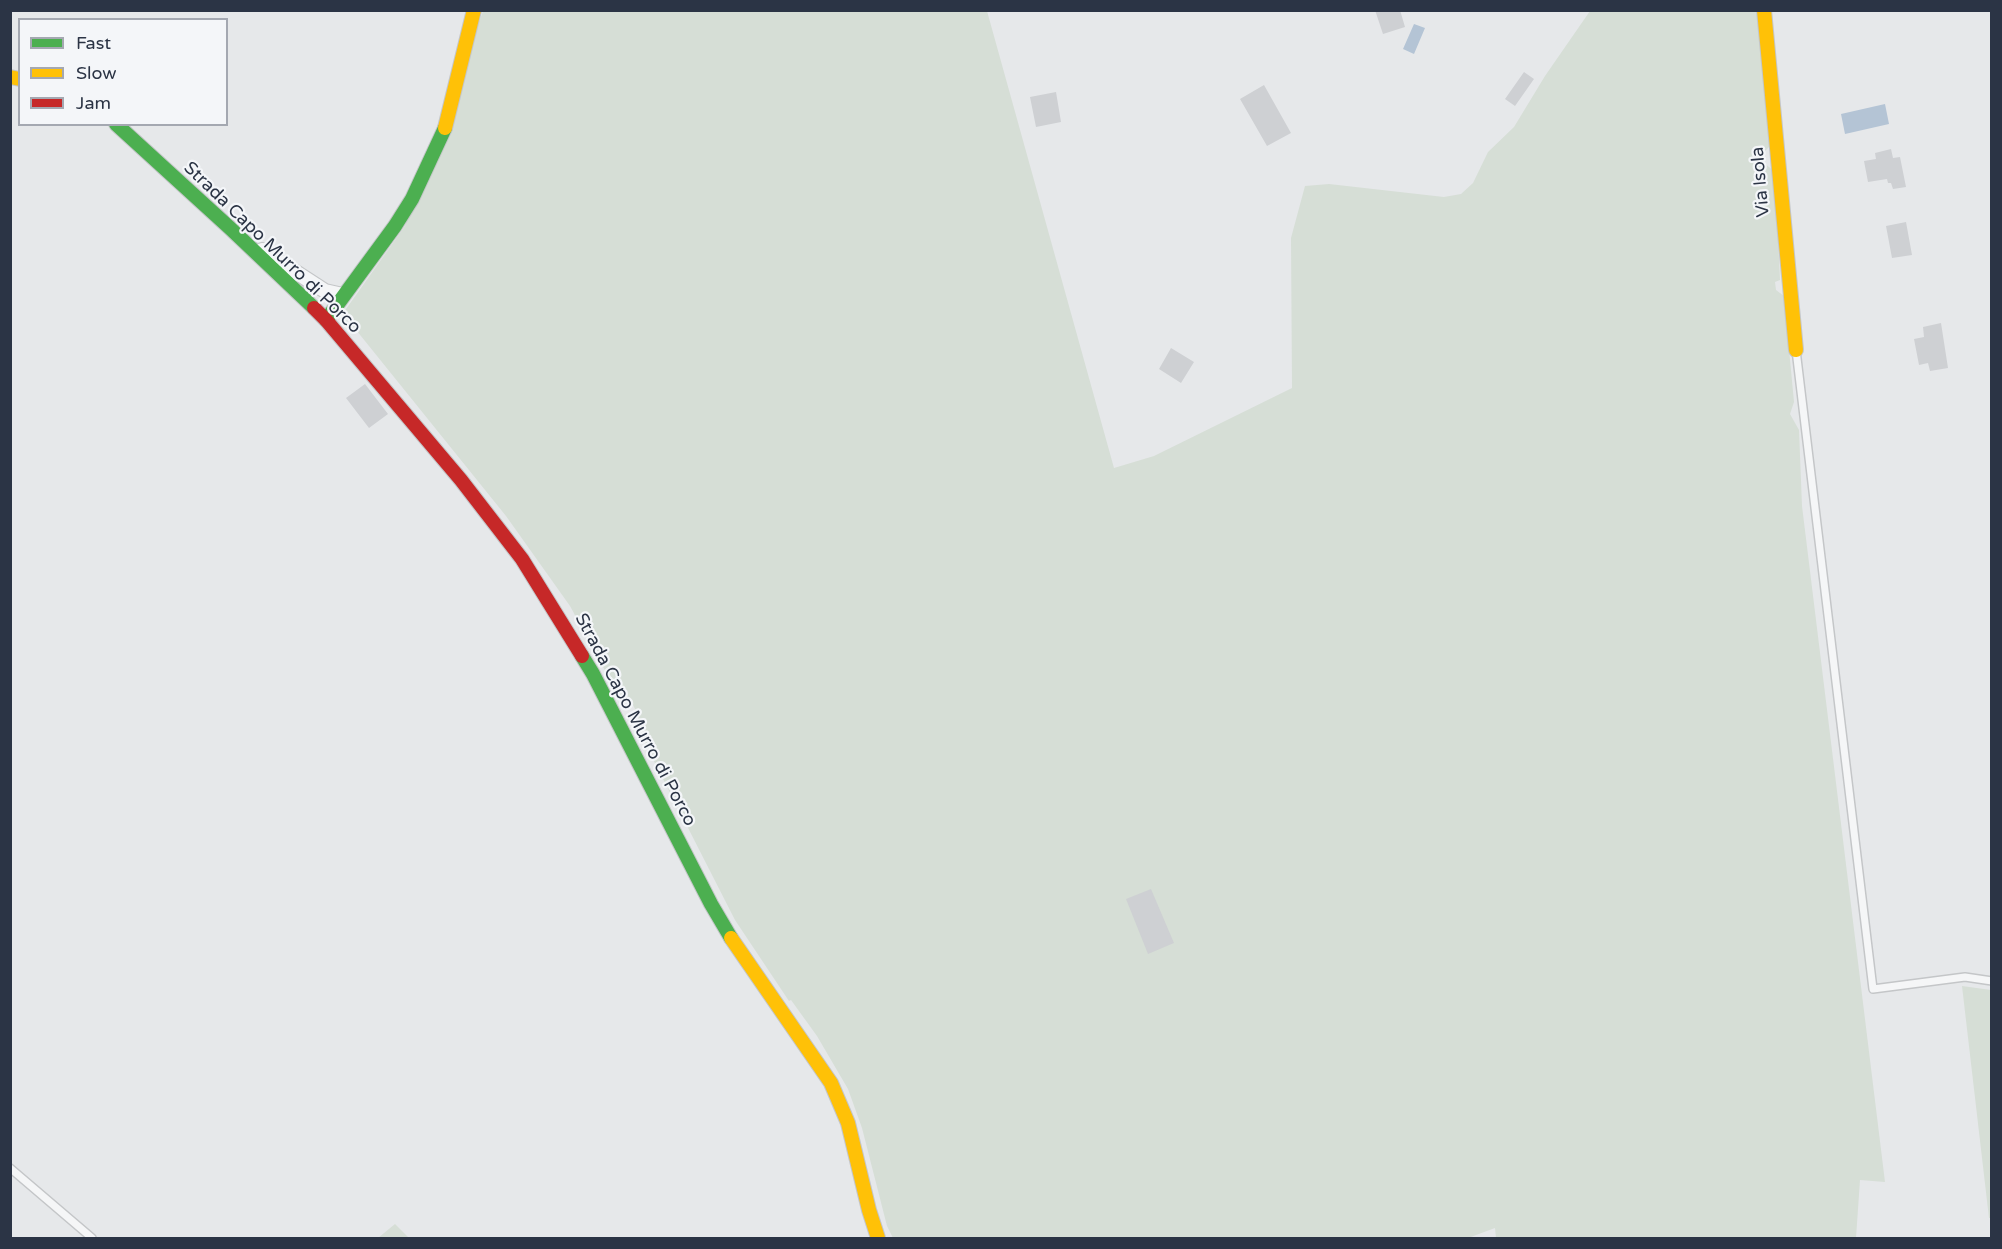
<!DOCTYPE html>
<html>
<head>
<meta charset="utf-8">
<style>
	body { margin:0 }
	#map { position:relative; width:2002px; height:1249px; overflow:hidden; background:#e6e8ea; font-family:"Varela Round",sans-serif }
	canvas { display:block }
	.frame { position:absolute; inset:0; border:12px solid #2b3445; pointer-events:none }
	.legend { position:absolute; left:18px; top:18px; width:210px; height:108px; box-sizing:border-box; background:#f4f6f9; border:2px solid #a4a8b1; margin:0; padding:8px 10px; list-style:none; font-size:18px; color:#2b3445 }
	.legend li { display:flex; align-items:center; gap:12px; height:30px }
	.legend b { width:30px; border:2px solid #a4a8b1 }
</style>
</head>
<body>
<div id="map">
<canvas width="2002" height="1249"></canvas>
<div class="frame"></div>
<ul class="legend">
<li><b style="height:8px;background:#4caf50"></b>Fast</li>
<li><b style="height:8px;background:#ffc107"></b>Slow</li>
<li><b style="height:8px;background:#c62828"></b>Jam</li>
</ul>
</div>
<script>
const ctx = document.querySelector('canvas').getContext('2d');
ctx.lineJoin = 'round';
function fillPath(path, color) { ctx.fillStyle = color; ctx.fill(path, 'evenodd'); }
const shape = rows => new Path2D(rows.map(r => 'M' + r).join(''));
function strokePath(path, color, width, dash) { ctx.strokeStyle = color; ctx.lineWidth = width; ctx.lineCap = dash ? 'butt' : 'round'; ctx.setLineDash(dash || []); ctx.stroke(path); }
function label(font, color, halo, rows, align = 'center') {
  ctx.font = font + ' "Varela Round",sans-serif'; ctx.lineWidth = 4.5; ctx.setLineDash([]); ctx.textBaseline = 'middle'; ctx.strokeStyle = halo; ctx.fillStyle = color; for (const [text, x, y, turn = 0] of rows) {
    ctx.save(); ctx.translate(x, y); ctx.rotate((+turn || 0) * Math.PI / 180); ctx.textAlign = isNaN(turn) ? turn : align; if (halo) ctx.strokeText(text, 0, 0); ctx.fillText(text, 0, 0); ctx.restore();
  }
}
fillPath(shape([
	[483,11,987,11,1114,468,1154,456,1292,388,1291,238,1305,186,1329,184,1444,197,1461,194,1473,183,1488,152,1514,127,1545,76,1590,11,1759,11,1771,145,1763,153,1763,162,1775,172,1780,280,1775,282,1776,290,1784,296,1794,402,1790,414,1799,430,1802,506,1885,1182,1860,1180,1856,1238,1496,1238,1495,1228,1468,1238,893,1238,887,1226,862,1128,848,1089,817,1036,791,1000,789,1001,735,920,632,718,635,709,631,701,620,698,570,606,506,516,344,315,346,309,405,226],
	[1962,986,1991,990,1991,1218,1989,1218],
	[395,1224,409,1238,378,1238]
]), '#d6ded6');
fillPath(shape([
	[1414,24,1425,28,1414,54,1403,49],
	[1885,104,1889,124,1845,134,1841,114]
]), '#b4c4d5');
fillPath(shape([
	[1375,10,1400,10,1405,27,1383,34],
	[1524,72,1534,79,1515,106,1505,99],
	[1264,85,1291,133,1267,146,1240,99],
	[1056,92,1061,122,1036,127,1030,97],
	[1891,149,1893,158,1900,157,1906,187,1893,189,1891,183,1888,183,1887,179,1868,182,1864,161,1876,159,1875,153],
	[1906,222,1912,255,1892,258,1886,226],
	[1941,323,1948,368,1930,371,1928,363,1919,365,1914,339,1924,337,1923,327],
	[1171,348,1194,362,1181,383,1159,369],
	[365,384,388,414,369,428,346,398],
	[1151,889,1174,943,1148,954,1126,899]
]), '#ced0d3');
const lane = shape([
	[1796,350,1873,989,1965,977,1992,981],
	[10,1168,92,1238]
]);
const street = shape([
	[262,250,325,291,343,295]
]);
const fast = shape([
	[116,124,231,229,314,308],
	[326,320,395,226,412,199,445,128],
	[582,656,593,674,711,904,731,938]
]);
const slow = shape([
	[1764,10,1796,350],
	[10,77,20,79],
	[445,128,474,10],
	[731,938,831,1083,848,1123,869,1210,878,1238]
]);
const jam = shape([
	[314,308,326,320,461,480,522,559,582,656]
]);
strokePath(lane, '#c4c6c8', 10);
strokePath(street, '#c4c6c8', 16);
strokePath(fast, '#c4c6c8', 16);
strokePath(slow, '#c4c6c8', 16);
strokePath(jam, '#c4c6c8', 16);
strokePath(lane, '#f5f6f7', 7);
strokePath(street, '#f5f6f7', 14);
strokePath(fast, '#4caf50', 14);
strokePath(slow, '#ffc107', 14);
strokePath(jam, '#c62828', 14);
label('18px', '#2b3445', '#f4f6f9', [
	["Via Isola",1761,182,-95],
	["Strada Capo Murro di Porco",272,248,44],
	["Strada Capo Murro di Porco",635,720,62]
]);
</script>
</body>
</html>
